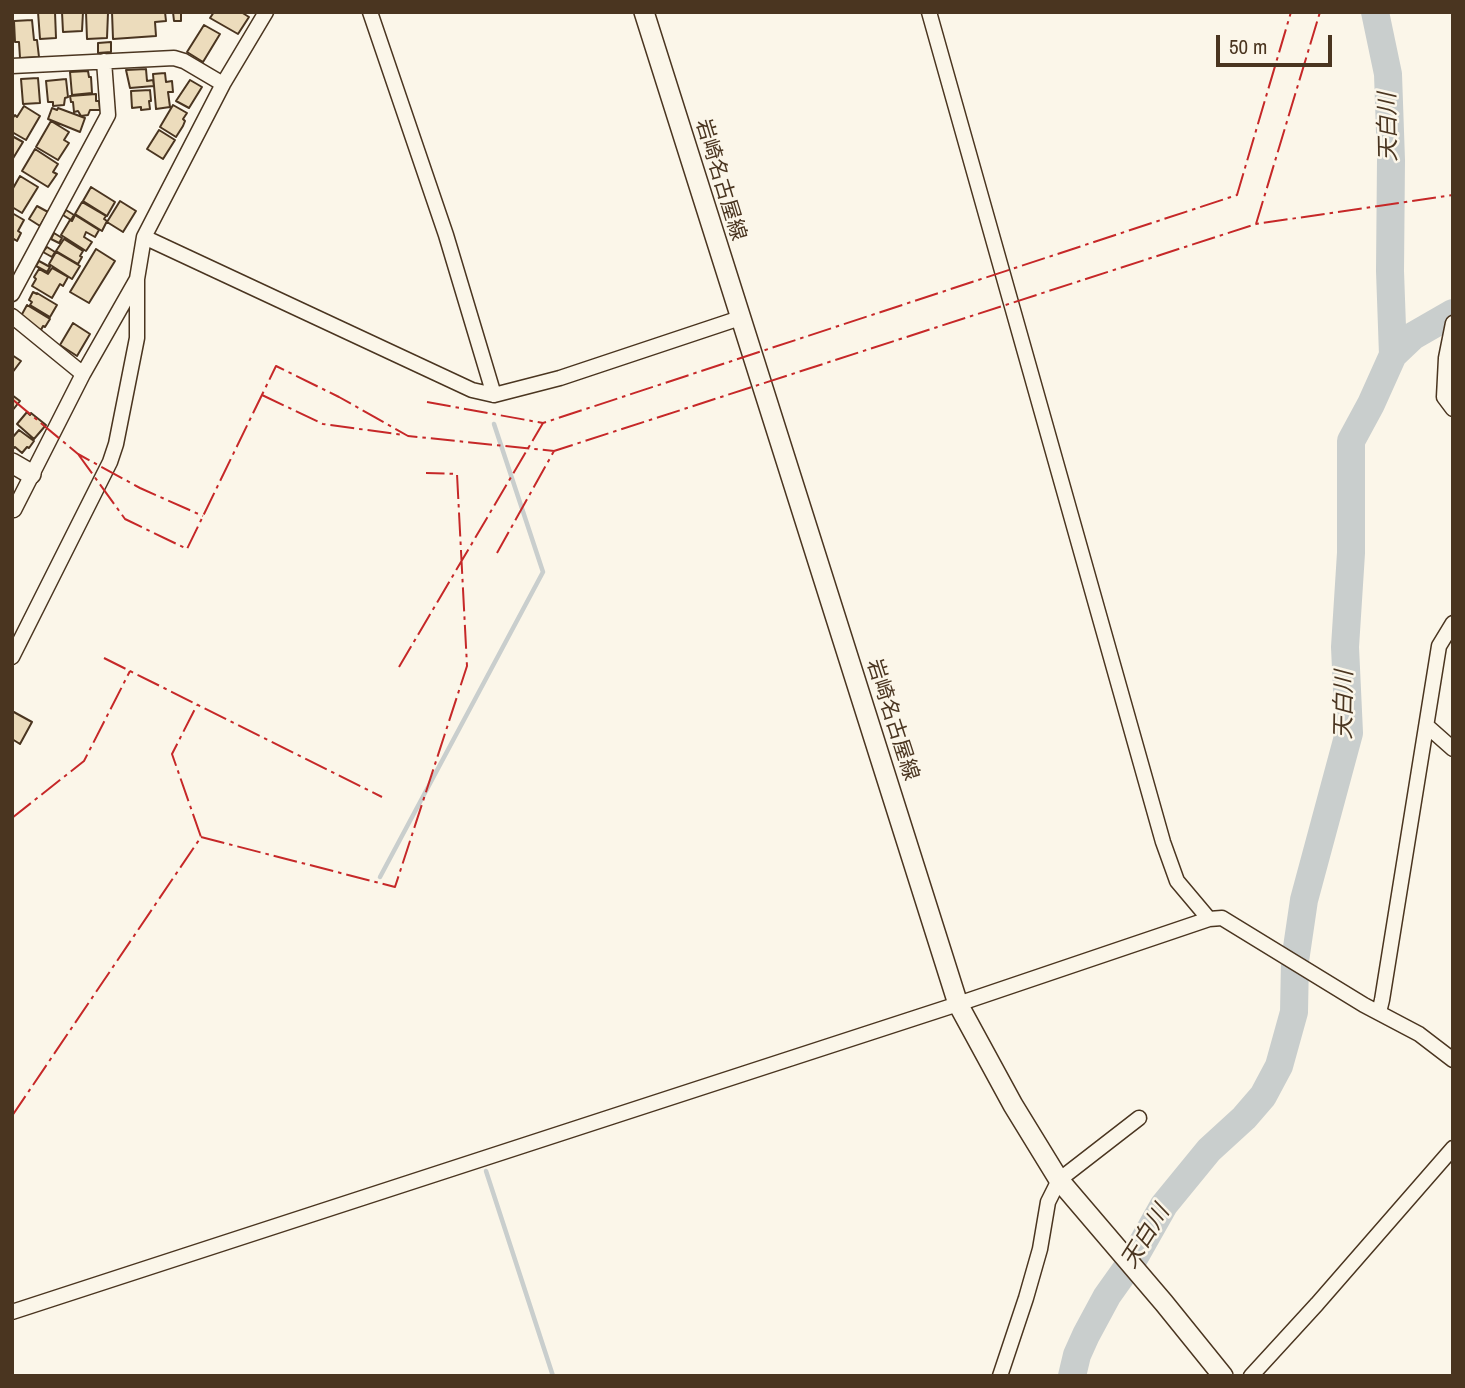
<!DOCTYPE html>
<html>
<head>
<meta charset="utf-8">
<style>
	body { margin:0 }
	#map { position:relative; width:1465px; height:1388px; overflow:hidden; background:#fbf6e9; font-family:"Archivo Narrow",sans-serif }
	canvas { display:block }
	.frame { position:absolute; inset:0; border:14px solid #4a3520; pointer-events:none }
	.scale { position:absolute; left:1216px; top:35px; width:116px; height:32px; box-sizing:border-box; border:4px solid #4a3520; border-top:0; padding-left:9px; font-size:21px; line-height:24px; white-space:nowrap; color:#4a3520; -webkit-text-stroke:5px #fbf6e9; paint-order:stroke }
</style>
</head>
<body>
<div id="map">
<canvas width="1465" height="1388"></canvas>
<div class="frame"></div>
<div class="scale">50 m</div>
</div>
<script>
const ctx = document.querySelector('canvas').getContext('2d');
ctx.lineJoin = 'round';
const shape = rows => new Path2D(rows.map(r => 'M' + r).join(''));
function strokePath(path, color, width, dash) { ctx.strokeStyle = color; ctx.lineWidth = width; ctx.lineCap = dash ? 'butt' : 'round'; ctx.setLineDash(dash || []); ctx.stroke(path); }
function fillPath(path, color) { ctx.fillStyle = color; ctx.fill(path, 'evenodd'); }
function label(font, color, halo, rows, align = 'center') {
  ctx.font = font + ' "Archivo Narrow","Noto Sans JP",sans-serif'; ctx.lineWidth = 5; ctx.setLineDash([]); ctx.textBaseline = 'middle'; ctx.strokeStyle = halo; ctx.fillStyle = color; for (const [text, x, y, turn = 0] of rows) {
    ctx.save(); ctx.translate(x, y); ctx.rotate((+turn || 0) * Math.PI / 180); ctx.textAlign = isNaN(turn) ? turn : align; if (halo) ctx.strokeText(text, 0, 0); ctx.fillText(text, 0, 0); ctx.restore();
  }
}
strokePath(shape([
	[380,877,543,572,494,424],
	[486,1171,553,1376]
]), '#c9cecd', 4.5);
strokePath(shape([
	[1393,355,1413,336,1453,313],
	[1072,1376,1077,1355,1086,1335,1107,1296,1134,1258,1164,1205,1209,1150,1244,1118,1263,1096,1279,1066,1294,1012,1295,961,1304,900,1349,733,1345,647,1351,553,1351,441,1371,404,1393,355,1390,271,1391,160,1388,74,1375,12]
]), '#c9cecd', 28);
const building = shape([
	[38,12,55,12,56,38,40,39,38,12],
	[62,12,83,12,82,31,63,32,62,12],
	[86,12,108,13,107,38,87,39,86,12],
	[112,12,165,12,166,21,155,22,156,36,113,39,112,12],
	[173,12,181,12,181,21,174,21,173,12],
	[214,12,241,12,249,17,238,34,210,18,214,12],
	[32,20,34,40,37,40,39,57,20,58,19,42,15,42,14,21,32,20],
	[204,25,220,34,203,62,187,52,204,25],
	[111,42,111,52,98,53,98,43,111,42],
	[146,69,147,81,153,80,154,86,130,88,126,70,146,69],
	[88,71,89,77,91,77,92,93,72,95,70,72,88,71],
	[165,73,166,82,172,81,173,92,168,92,170,107,156,109,153,74,165,73],
	[38,78,40,103,23,104,21,79,38,78],
	[66,79,68,97,65,98,64,105,53,106,53,102,48,102,46,81,66,79],
	[190,80,202,87,189,108,176,101,190,80],
	[150,90,151,101,149,101,150,109,141,110,141,107,132,108,131,91,150,90],
	[96,94,96,101,99,101,100,110,90,110,88,115,81,116,78,111,74,112,73,102,71,102,70,96,96,94],
	[173,105,187,113,183,119,185,121,183,126,176,137,160,127,173,105],
	[24,106,40,116,26,140,12,132,12,119,15,115,17,117,24,106],
	[52,108,57,110,58,108,85,118,80,132,48,119,52,108],
	[51,121,69,132,64,140,69,143,58,160,36,147,51,121],
	[159,130,175,140,163,159,147,149,159,130],
	[12,136,23,142,12,160,12,136],
	[35,149,58,164,53,172,57,174,48,187,22,171,35,149],
	[20,176,38,187,22,213,12,207,12,190,20,176],
	[91,187,115,202,107,216,83,201,91,187],
	[120,201,136,211,123,232,107,222,120,201],
	[82,202,106,216,104,219,107,221,102,231,75,214,82,202],
	[37,206,48,212,40,226,29,219,37,206],
	[66,210,74,215,71,220,63,215,66,210],
	[12,213,24,220,18,231,21,233,17,241,14,239,12,243,12,213],
	[75,215,99,230,95,237,86,232,84,237,92,242,86,251,61,235,70,220,72,221,75,215],
	[54,233,62,238,59,243,51,239,54,233],
	[64,239,83,251,80,256,82,257,78,264,56,251,64,239],
	[47,247,55,252,52,257,43,252,47,247],
	[96,249,115,261,89,303,70,292,96,249],
	[56,252,80,266,72,279,49,264,56,252],
	[39,261,50,267,47,272,36,266,39,261],
	[52,268,68,277,63,286,60,284,52,298,32,286,36,279,34,277,39,269,48,274,52,268],
	[33,292,37,294,37,293,57,305,50,317,30,305,32,302,29,300,33,292],
	[27,305,50,319,45,327,43,326,41,330,25,321,21,316,27,305],
	[73,323,90,334,77,356,60,345,73,323],
	[12,355,21,361,12,373,12,355],
	[12,395,20,401,12,411,12,395],
	[27,412,30,415,31,413,46,425,34,439,17,424,27,412],
	[19,430,34,441,29,448,27,447,22,453,15,447,14,448,12,447,12,438,19,430],
	[12,711,32,722,20,744,12,739,12,711]
]);
fillPath(building, '#ecdcbc');
strokePath(building, '#4a3520', 2);
const street = shape([
	[370,12,446,235,494,395],
	[929,12,1163,842,1177,881,1209,919],
	[12,66,174,58,184,61,223,84],
	[144,237,472,390,494,395,560,378,740,318],
	[12,294,108,115,104,61],
	[12,316,83,374],
	[1453,323,1446,358,1444,397,1453,409],
	[14,510,83,374,137,279,144,237,223,84,266,12],
	[12,657,110,462,116,444,137,338,137,280],
	[1427,726,1453,749],
	[1379,1012,1382,1000,1439,646,1453,623],
	[12,1312,958,1004,1209,919,1222,918,1364,1005,1419,1034,1453,1060],
	[1000,1376,1026,1298,1040,1249,1048,1202,1059,1180,1139,1118],
	[1251,1376,1317,1304,1453,1148]
]);
const secondary = shape([
	[644,12,958,1004,1013,1105,1059,1180,1164,1303,1223,1376],
	[12,463,31,474]
]);
strokePath(street, '#4a3520', 17);
strokePath(secondary, '#4a3520', 22);
strokePath(street, '#fbf6e9', 14);
strokePath(secondary, '#fbf6e9', 19);
strokePath(shape([
	[1256,224,1320,12],
	[262,395,323,424,404,435],
	[12,399,78,454,140,488,203,516],
	[427,402,543,423],
	[78,454,125,519,187,549,276,366,339,397,408,436,554,451],
	[497,553,554,451,1256,224,1453,195],
	[104,658,382,797],
	[399,667,543,423,1237,195,1291,12],
	[12,818,84,761,130,671],
	[201,837,395,887,467,666,457,474,426,473],
	[12,1116,201,837,172,754,197,705]
]), '#c62828', 2, [24, 5, 3.5, 5]);
label('21px', '#4a3520', '#fbf6e9', [
	["岩崎名古屋線",720,180,73],
	["岩崎名古屋線",892,720,72]
]);
label('italic 23px', '#4a3520', '#fbf6e9', [
	["天白川",1389,127,-91],
	["天白川",1345,705,-89],
	["天白川",1146,1237,-58]
]);
</script>
</body>
</html>
